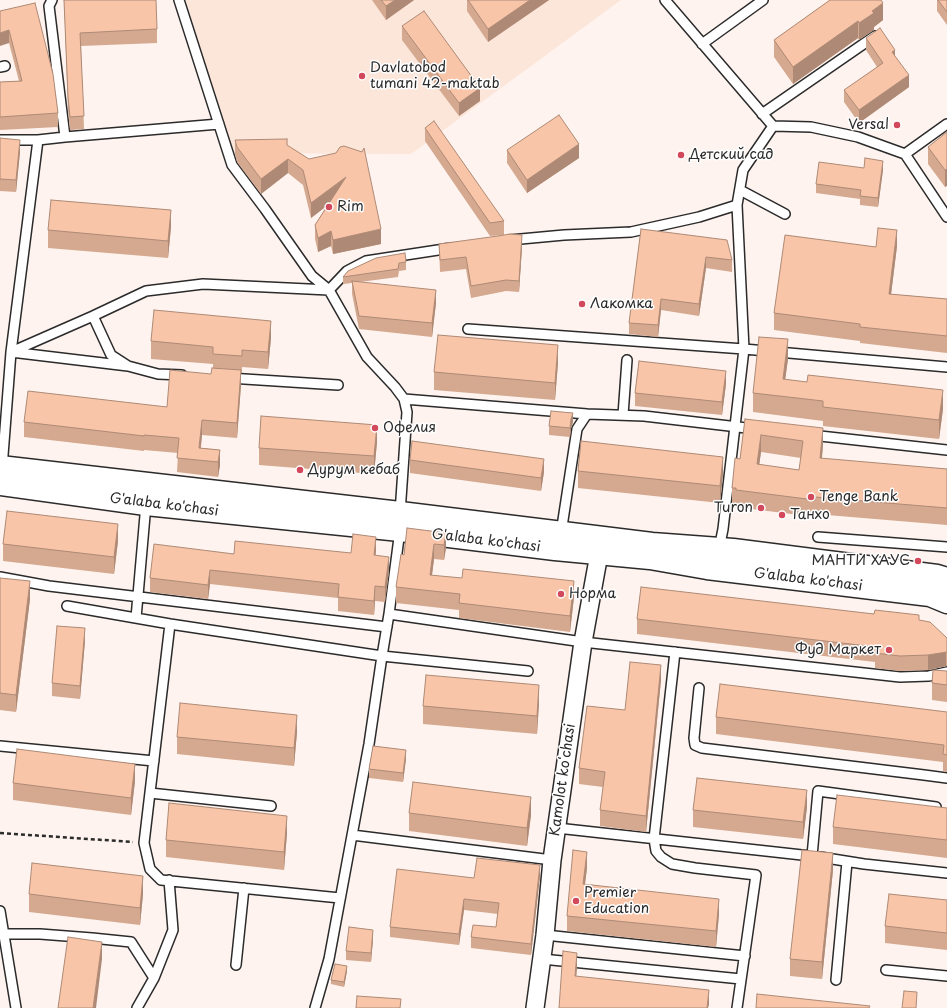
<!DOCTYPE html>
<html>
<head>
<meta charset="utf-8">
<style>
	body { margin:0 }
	canvas { display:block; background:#fef3ee }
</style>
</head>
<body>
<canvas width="947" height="1008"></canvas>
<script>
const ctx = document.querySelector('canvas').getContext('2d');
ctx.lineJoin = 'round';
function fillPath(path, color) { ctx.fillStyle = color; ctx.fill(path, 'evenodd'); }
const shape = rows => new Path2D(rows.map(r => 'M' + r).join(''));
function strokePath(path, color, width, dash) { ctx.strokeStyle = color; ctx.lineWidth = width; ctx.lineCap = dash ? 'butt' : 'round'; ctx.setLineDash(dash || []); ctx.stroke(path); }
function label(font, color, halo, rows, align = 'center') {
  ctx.font = font + ' "Playpen Sans",sans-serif'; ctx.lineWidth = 3; ctx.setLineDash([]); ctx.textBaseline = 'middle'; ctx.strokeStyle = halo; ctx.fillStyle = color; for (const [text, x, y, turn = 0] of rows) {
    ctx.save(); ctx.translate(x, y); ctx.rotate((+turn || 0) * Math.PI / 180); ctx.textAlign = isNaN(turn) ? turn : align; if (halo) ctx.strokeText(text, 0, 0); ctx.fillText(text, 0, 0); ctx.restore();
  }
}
fillPath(shape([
	[186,0,621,0,411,154,230,153]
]), '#fce5d9');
const lane = shape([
	[52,0,49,6,65,137],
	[179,0,232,165,265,209,312,276,329,290],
	[665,0,773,126],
	[702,44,763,0],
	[0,67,5,66],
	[762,114,875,36],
	[0,140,38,140,65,137,219,124],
	[905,154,947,124],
	[740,190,785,214],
	[510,240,564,235,631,232,699,217,737,205],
	[93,316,111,355,128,366,158,374,182,375],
	[468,329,744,349,947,367],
	[128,366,11,352,93,316,146,291,203,284,329,290],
	[229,378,338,385],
	[404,399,587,414],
	[623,415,627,360],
	[811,435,947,450],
	[2,468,11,352,38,140],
	[400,513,407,412,404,399,395,387,367,357,329,290,347,271,366,261,451,248],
	[561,533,577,429,587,414,644,416,755,429],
	[818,537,947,547],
	[719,549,723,529,744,349,737,205,743,170,773,126,811,127,858,137,905,154,947,217],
	[0,577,49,586,387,627],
	[67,606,170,624,382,656,528,671],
	[389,614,583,642,900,677,929,676,947,672],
	[136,618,146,504],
	[170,624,144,843,150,869,161,880,340,898],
	[675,652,654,839,656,851,661,857,672,864,695,868,756,875,737,1008],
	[699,688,694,738,695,745,702,748,924,775,947,778],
	[0,746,154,761],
	[150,793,271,806],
	[557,828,775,852,820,857,864,864,947,873],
	[352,835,552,860],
	[812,856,818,791,936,807],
	[0,911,16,1008],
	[4,934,40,934,92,938,131,942,154,978],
	[545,935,745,956],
	[542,959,741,979],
	[236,965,244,888],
	[886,970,947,976],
	[836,980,847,862],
	[137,1008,154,978,173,930,169,880],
	[315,1008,329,959,369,744,382,656,389,614,400,530]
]);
const street = shape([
	[535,1008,545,935,552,860,583,642,599,554]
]);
const secondary = shape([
	[0,467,400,513,652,544,733,550,937,576,947,579],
	[0,484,146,504,400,530,555,549,650,558,707,568,930,595,947,602]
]);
strokePath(lane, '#2b2b2b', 12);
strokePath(street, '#2b2b2b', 20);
strokePath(secondary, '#2b2b2b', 25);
strokePath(shape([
	[0,833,133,842]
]), '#2b2b2b', 2.5, [4, 3]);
strokePath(lane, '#fff', 9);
strokePath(street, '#fff', 17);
strokePath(secondary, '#fff', 22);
fillPath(shape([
	[64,0,157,29,157,43,81,46,84,129,70,130,68,110],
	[372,0,414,0,386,20],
	[467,0,549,0,488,42,467,11],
	[830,0,883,20,874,27,874,30,859,40,858,38,793,84,774,57,774,40],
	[937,0,947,0,947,25,937,11],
	[0,11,58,113,58,127,0,130,0,82,19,81,9,43],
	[402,26,480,101,459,116,402,40],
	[866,38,895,56,909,87,859,123,844,102,844,90,877,67,866,50],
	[425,128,504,221,504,235,490,236,425,141],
	[947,132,945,187,928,164,928,147],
	[0,138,20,152,16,192,0,191],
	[235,140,287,145,381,244,333,254,331,246,318,252,315,239,315,225,328,205,311,218,303,185,288,173,261,194,237,162,235,154],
	[507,150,579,158,527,193,507,163],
	[864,168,883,170,878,207,860,205,860,199,816,193,816,184],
	[171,227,168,258,48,248,48,230],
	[641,229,732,260,732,272,706,268,699,316,661,310,658,337,629,334,629,323],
	[439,244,522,247,519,292,506,291,471,298,466,269,440,272],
	[897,246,891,294,947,299,947,353,860,343,860,341,774,330,774,313,876,247],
	[406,262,406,270,399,271,398,277,360,282,436,303,432,337,359,329,352,294,352,283,343,284,343,277,348,271],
	[271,338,268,369,242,367,242,373,241,373,241,385,237,438,202,435,201,448,220,450,220,465,218,477,177,472,178,453,144,450,144,451,24,437,24,422,167,407,211,374,213,368,213,364,151,359,151,341],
	[788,359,785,379,943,409,939,439,823,426,823,421,753,412,753,393],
	[558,363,555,400,434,390,434,372],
	[726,384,722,415,635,406,635,393],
	[745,419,823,445,822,459,947,469,947,525,815,514,815,517,736,507,736,505,732,505,732,488,740,459],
	[761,452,801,458,799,470,759,465],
	[573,422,571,428,570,437,549,435,549,426],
	[377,442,374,474,259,465,259,448],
	[410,460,544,472,541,491,410,473],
	[578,471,723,474,720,503,578,488],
	[446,533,446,548,444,560,434,559,432,575,574,597,570,632,459,618,459,610,396,603,396,587,404,555],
	[118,541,114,574,3,561,3,544],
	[376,551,375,556,389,571,385,602,375,601,374,615,338,611,338,598,210,584,208,599,150,592,150,578,234,554,351,553],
	[0,581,30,599,16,712,0,710],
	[637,619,919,620,947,638,947,666,928,670,900,671,875,668,875,662,637,634],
	[85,641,80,699,52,696,52,683],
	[947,671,947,702,932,700,932,683],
	[661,680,646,832,600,826,600,810,603,787,579,784,579,768,625,710],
	[539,703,537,734,423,724,423,706],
	[947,712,947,772,943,771,943,762,716,734,716,717],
	[297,732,294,766,177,754,177,737],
	[406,759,403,782,369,778,369,769],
	[135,781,131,815,13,800,13,783],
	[807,807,803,839,693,827,693,810],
	[947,808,947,858,833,844,833,827],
	[409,813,531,815,527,846,409,831],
	[287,833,284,870,166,857,166,840],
	[587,868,585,884,719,914,716,947,567,931,567,916],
	[833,870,822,979,790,976,790,959],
	[540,876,531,955,471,948,471,937,496,927,498,914,464,910,459,945,390,937,390,927,474,878],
	[29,894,143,894,140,925,29,912],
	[947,900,947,950,885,943,885,926],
	[373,939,371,962,346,960,346,951],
	[347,971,344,987,331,984,331,980]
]), '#d5a990');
fillPath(shape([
	[395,0,414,0,386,20,386,6],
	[530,0,549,0,488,42,488,29],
	[883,3,883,20,874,27,874,30,859,40,859,23,872,11],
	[858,21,858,38,793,84,793,67],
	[9,30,9,43,0,46,0,33],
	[895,50,895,62,892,52],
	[909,75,909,87,859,123,859,110],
	[480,88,480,101,459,116,459,103],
	[20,140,20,152,16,192,16,180],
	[579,144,579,158,527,193,527,180],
	[288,159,288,173,261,194,261,179],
	[883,161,883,170,878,207,878,198],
	[947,169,947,186,945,187,945,170],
	[346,177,346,191,311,218,311,203],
	[171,210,171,227,168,258,168,241],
	[381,229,381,244,333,254,333,240],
	[897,230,897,246,889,311,889,294],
	[331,231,331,246,318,252,318,238],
	[522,235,522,247,519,292,519,281],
	[706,257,706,268,699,316,699,304],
	[436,290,436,303,432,337,432,323],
	[661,299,661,310,658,337,658,325],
	[271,321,271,338,268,369,268,352],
	[788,339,788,359,783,396,783,379],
	[558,345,558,363,555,400,555,383],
	[241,370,241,385,237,438,237,423],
	[726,371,726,384,722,415,722,402],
	[943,390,943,409,939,439,939,420],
	[573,413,573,422,571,428,570,437,570,428,571,419],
	[202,420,202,435,199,460,199,448],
	[377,425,377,442,374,474,374,456],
	[823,428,823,445,820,475,820,458],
	[761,435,761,452,757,481,757,464],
	[220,450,220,465,218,477,218,462],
	[723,457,723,474,720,503,720,486],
	[544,459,544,472,541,491,541,478],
	[118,524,118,541,114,574,114,557],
	[446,533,446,548,444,560,444,545],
	[376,537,376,551,374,570,374,555],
	[434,544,434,559,430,590,430,575],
	[389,557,389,571,385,602,385,587],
	[210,570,210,584,208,599,208,585],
	[30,581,30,599,16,712,16,695],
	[574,581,574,597,570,632,570,616],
	[375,586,375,601,374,615,374,601],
	[85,628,85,641,80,699,80,686],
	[946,651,946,666,928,670,928,655],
	[661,665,661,680,646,832,646,816],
	[539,685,539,703,537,734,537,716],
	[297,715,297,732,294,766,294,748],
	[406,750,406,759,403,782,403,773],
	[135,764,135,781,131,815,131,798],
	[807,790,807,807,803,839,803,822],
	[531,797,531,815,527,846,527,828],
	[287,816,287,833,284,870,284,852],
	[587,852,587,868,583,899,583,884],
	[833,853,833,870,822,979,822,962],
	[540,865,540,876,531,955,531,944],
	[143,876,143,894,140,925,140,908],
	[464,899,464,910,459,945,459,934],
	[719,899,719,914,716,947,716,931],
	[373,930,373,939,371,962,371,953],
	[102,942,102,959,96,1008,93,1008],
	[577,953,577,969,575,992,575,976],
	[347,966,347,971,344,987,344,982],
	[709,990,709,1005,708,1008,707,1008]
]), '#ae8a76');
const building = shape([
	[64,0,156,0,157,29,80,33,84,116,70,117,68,97,64,0],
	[381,0,395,0,386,6,381,0],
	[468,0,530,0,488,29,468,0],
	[830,0,881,0,883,3,872,11,874,13,859,23,858,21,793,67,774,40,830,0],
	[938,0,947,0,947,12,938,0],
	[35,3,53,74,58,113,0,117,0,82,22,81,9,30,0,33,0,11,35,3],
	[424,11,480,88,459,103,402,26,424,11],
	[880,28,895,50,892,52,909,75,859,110,844,90,883,63,866,38,880,28],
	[559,115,579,144,527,180,507,150,559,115],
	[434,121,504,221,490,223,425,128,434,121],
	[947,132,947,169,945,170,928,147,947,132],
	[0,138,20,140,16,180,0,179,0,138],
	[287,139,287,145,309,159,336,153,340,147,344,146,362,152,364,148,381,229,333,240,331,231,318,238,315,225,346,177,311,203,303,170,288,159,261,179,237,147,235,140,287,139],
	[865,158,883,161,878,198,860,196,861,190,816,184,819,162,864,168,865,158],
	[51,200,171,210,168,241,48,230,51,200],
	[878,228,897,230,889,294,947,299,947,336,860,327,860,324,774,313,785,235,876,247,878,228],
	[641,229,727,240,732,260,706,257,699,304,661,299,658,325,629,323,641,229],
	[510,234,522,235,519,281,506,280,471,286,466,257,440,260,439,244,498,236,510,234],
	[405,253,406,262,399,263,398,269,343,277,348,271,376,258,405,253],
	[352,281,436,290,432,323,359,316,352,281],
	[154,310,271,321,268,352,242,350,242,356,213,354,213,347,151,341,154,310],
	[438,335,558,345,555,383,434,372,438,335],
	[759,337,788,339,783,379,807,382,808,375,943,390,939,420,823,407,823,401,753,393,759,337],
	[639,361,726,371,722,402,635,393,639,361],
	[212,368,241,370,237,423,202,420,199,448,220,450,218,462,177,458,179,438,144,435,144,436,24,422,28,391,167,407,170,370,211,374,212,368],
	[551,411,573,413,571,419,570,428,549,426,551,411],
	[261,416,377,425,374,456,259,448,261,416],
	[745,419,823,428,820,458,947,469,947,508,815,497,815,500,736,490,736,488,732,488,735,458,740,459,745,419],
	[761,435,803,441,799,470,757,464,761,435],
	[412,441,544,459,541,478,410,460,412,441],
	[581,441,723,457,720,486,578,471,581,441],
	[7,511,118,524,114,557,3,544,7,511],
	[407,528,446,533,444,545,434,544,430,575,462,578,463,569,574,581,570,616,459,603,460,594,396,587,401,554,404,555,407,528],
	[353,534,376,537,374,555,389,557,385,587,375,586,374,601,338,597,339,584,210,570,208,585,150,578,154,544,234,554,235,541,351,553,353,534],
	[0,578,30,581,16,695,0,693,0,578],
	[641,587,874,614,875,610,919,615,919,620,930,622,947,638,947,652,928,655,900,656,875,653,876,647,637,619,641,587],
	[57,626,85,628,80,686,52,683,57,626],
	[630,662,661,665,646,816,600,810,605,772,579,768,587,706,625,710,630,662],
	[933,670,947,671,947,685,932,683,933,670],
	[426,675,539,685,537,716,423,706,426,675],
	[720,684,947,712,947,755,943,754,944,745,716,717,720,684],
	[180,703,297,715,294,748,177,737,180,703],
	[373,746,406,750,403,773,369,769,373,746],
	[17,749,135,764,131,798,13,783,17,749],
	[697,778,807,790,803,822,693,810,697,778],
	[413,782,531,797,527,828,409,813,413,782],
	[837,795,947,808,947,840,833,827,837,795],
	[169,803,287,816,284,852,166,840,169,803],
	[573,850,587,852,583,884,719,899,716,931,567,916,573,850],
	[802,850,833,853,822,962,790,959,802,850],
	[477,858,540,865,531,944,471,937,473,925,496,927,499,903,464,899,459,934,390,927,397,869,474,878,477,858],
	[32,863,143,876,140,908,29,894,32,863],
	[889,894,947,900,947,933,885,926,889,894],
	[349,927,373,930,371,953,346,951,349,927],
	[68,937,102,942,93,1008,58,1008,68,937],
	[563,951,577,953,575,976,709,990,707,1008,559,1008,563,951],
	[335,964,347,966,344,982,331,980,335,964],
	[904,991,917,992,916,1008,902,1008,904,991],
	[757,994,870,1006,869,1008,756,1008,757,994],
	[357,996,401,999,400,1008,356,1008,357,996]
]);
fillPath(building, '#f8c5a8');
strokePath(building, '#ae8a76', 1);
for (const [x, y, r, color] of [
	[362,76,4,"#d1495b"],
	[897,125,4,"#d1495b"],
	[681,155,4,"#d1495b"],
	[329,207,4,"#d1495b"],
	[582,304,4,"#d1495b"],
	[375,428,4,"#d1495b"],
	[300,470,4,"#d1495b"],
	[811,497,4,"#d1495b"],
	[761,508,4,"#d1495b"],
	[782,515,4,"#d1495b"],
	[918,561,4,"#d1495b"],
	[561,594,4,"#d1495b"],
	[889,650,4,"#d1495b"],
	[576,901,4,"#d1495b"]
]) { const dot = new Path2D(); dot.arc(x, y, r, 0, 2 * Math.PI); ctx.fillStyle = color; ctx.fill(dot); strokePath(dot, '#fff', 1.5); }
label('14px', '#2b2b2b', '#fff', [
	["Davlatobod",370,68],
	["tumani 42-maktab",370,84],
	["Versal",889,125,"right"],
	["Детский сад",689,155],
	["Rim",337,207],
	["Лакомка",590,304],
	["Офелия",383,428],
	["Дурум кебаб",308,470],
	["Tenge Bank",819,497],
	["Turon",753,508,"right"],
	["Танхо",790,515],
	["МАНТИ ХАУС",910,561,"right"],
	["Норма",569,594],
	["Фуд Маркет",881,650,"right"],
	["Premier",584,893],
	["Education",584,909]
], 'left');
label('14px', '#2b2b2b', '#fff', [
	["G'alaba ko'chasi",164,505,7],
	["G'alaba ko'chasi",486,541,7],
	["G'alaba ko'chasi",808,580,7],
	["Kamolot koʻchasi",563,780,-82]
]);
</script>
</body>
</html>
